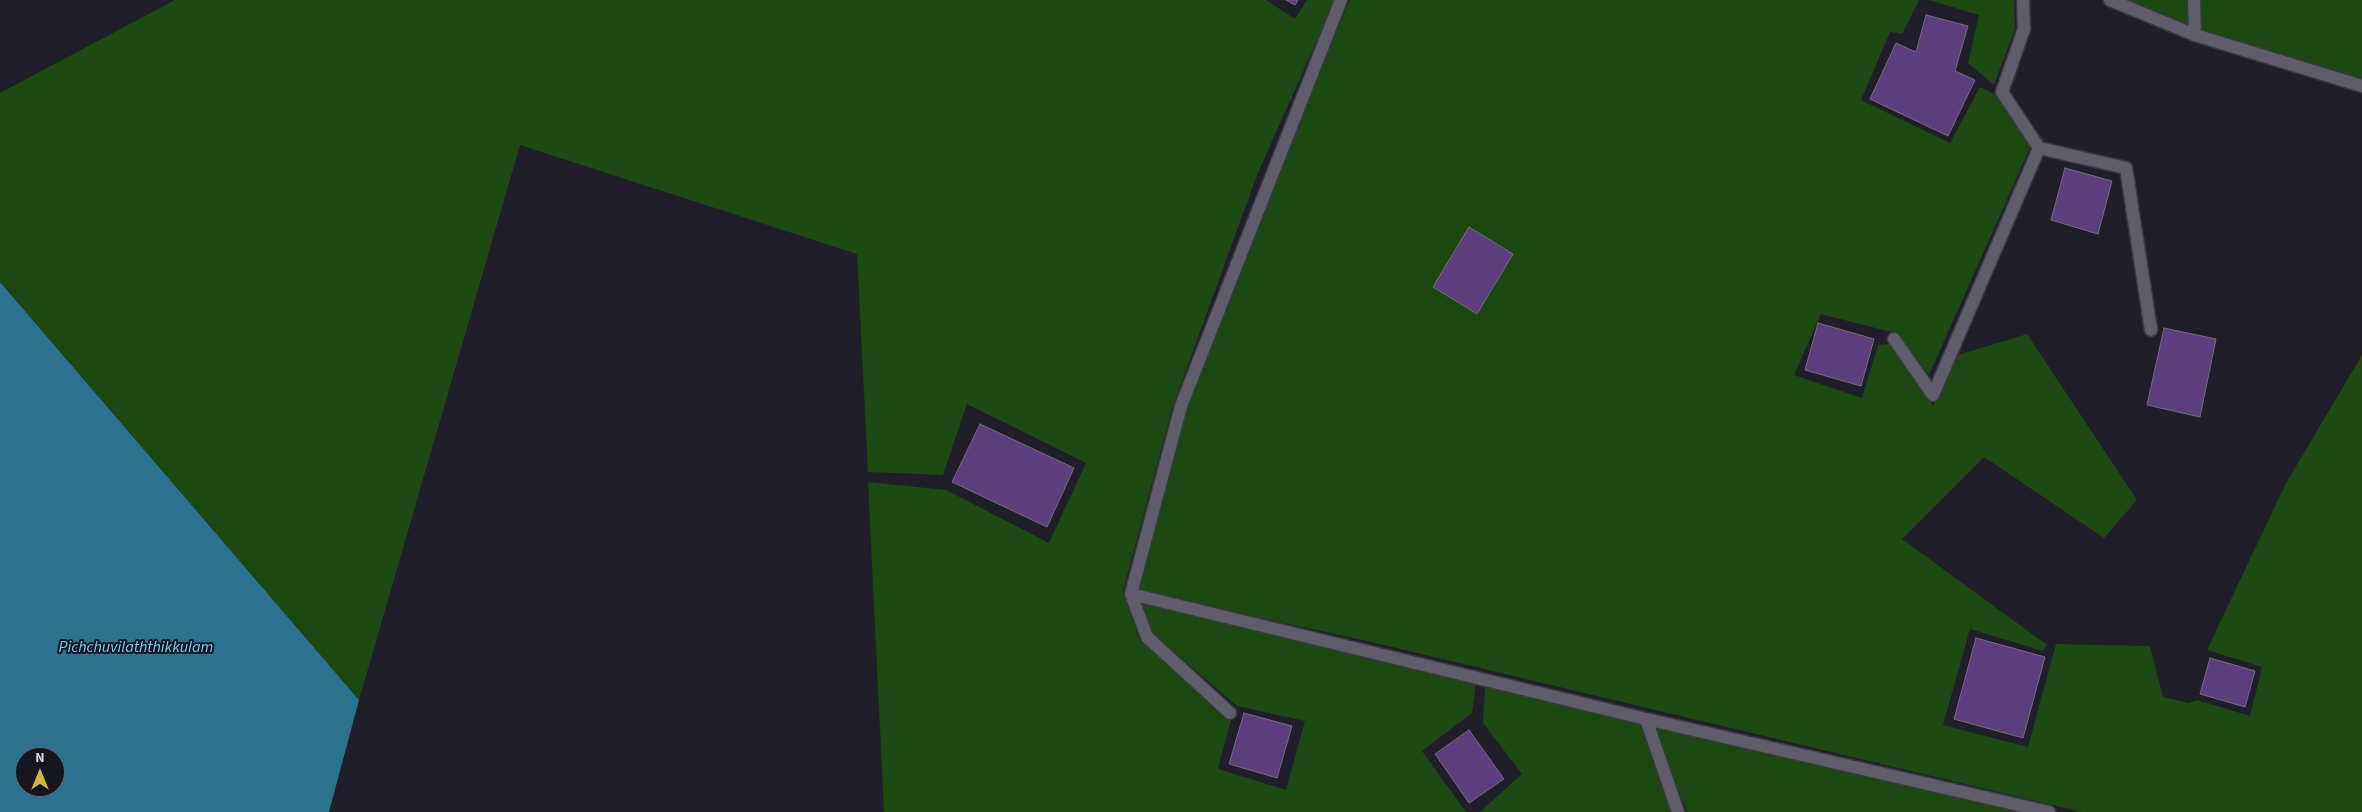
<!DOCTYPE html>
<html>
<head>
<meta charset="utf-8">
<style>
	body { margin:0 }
	#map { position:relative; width:2362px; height:812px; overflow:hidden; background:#201f29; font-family:"Source Sans 3",sans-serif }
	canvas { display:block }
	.north { position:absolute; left:15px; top:747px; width:50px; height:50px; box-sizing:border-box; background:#16161f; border:1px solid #62626a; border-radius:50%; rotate:0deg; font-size:14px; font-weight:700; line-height:20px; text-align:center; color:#d5d4db }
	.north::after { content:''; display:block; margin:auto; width:18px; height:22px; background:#cdb938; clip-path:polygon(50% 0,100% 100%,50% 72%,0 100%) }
</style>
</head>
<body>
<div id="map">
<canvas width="2362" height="812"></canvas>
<div class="north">N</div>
</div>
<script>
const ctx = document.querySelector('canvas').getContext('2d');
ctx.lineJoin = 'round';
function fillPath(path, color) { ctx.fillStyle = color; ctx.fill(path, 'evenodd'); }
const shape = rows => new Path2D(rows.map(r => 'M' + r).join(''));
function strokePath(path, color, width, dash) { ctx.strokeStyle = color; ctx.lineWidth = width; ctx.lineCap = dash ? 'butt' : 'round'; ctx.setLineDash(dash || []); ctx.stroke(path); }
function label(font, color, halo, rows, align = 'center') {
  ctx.font = font + ' "Source Sans 3",sans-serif'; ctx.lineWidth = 4; ctx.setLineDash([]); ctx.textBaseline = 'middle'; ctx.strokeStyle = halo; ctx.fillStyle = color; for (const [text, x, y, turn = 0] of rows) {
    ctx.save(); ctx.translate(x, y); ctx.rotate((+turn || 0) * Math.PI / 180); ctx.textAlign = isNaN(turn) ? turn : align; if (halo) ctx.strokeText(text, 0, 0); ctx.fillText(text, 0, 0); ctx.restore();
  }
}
fillPath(shape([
	[175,0,1266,0,1295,19,1307,0,1335,0,1257,175,1172,409,1123,591,1139,639,1231,720,1218,769,1286,790,1305,721,1237,706,1152,633,1141,601,1476,682,1472,713,1422,751,1466,812,884,812,868,482,946,490,1049,543,1086,463,967,404,943,475,868,472,857,254,520,145,359,700,0,282,0,93],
	[1350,0,1919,0,1902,34,1890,32,1861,100,1950,143,1980,87,1996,95,2030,148,1929,375,1895,333,1821,314,1794,375,1862,398,1878,345,1889,344,1933,406,1958,355,2027,334,2137,500,2104,538,1984,457,1902,539,2047,645,2043,651,1970,629,1943,725,2028,747,2056,644,2150,646,2163,697,2189,703,2197,700,2250,716,2262,667,2207,650,2286,483,2362,355,2362,812,2082,812,1367,641,1136,591,1187,408,1274,178],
	[1929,0,2014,0,2015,29,1994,85,1968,63,1979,15],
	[2122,0,2188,0,2189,28],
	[2199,0,2362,0,2362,87,2200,31],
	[1485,685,1640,724,1671,812,1480,812,1522,774,1483,723],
	[1653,726,2025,812,1687,812]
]), '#1d4713');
fillPath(shape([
	[0,282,359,700,329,812,0,812],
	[25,757,55,757,55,787,25,787]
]), '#2a728e');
const building = shape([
	[1286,0,1298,0,1295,5,1286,0],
	[1926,15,1968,26,1955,71,1975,80,1948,136,1870,99,1896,43,1916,52,1926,15],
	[2065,168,2112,181,2098,234,2051,220,2065,168],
	[1469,227,1513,254,1477,314,1433,287,1469,227],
	[1818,323,1874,339,1861,386,1805,370,1818,323],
	[2164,328,2216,339,2200,417,2147,405,2164,328],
	[980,424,1074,468,1047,527,952,482,980,424],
	[1976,638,2045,657,2023,738,1954,719,1976,638],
	[2210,658,2255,671,2245,707,2200,694,2210,658],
	[1244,713,1292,726,1277,778,1229,764,1244,713],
	[1469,730,1504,779,1469,803,1435,754,1469,730]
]);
fillPath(building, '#5d3f7d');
strokePath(building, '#726e79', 1);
const minor = shape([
	[1341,0,1181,406,1131,594,1646,719,2049,812],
	[2110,0,2195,35,2362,86],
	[2194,0,2195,35],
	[2039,148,2126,168,2151,330],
	[1894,339,1933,395,2039,148,2002,92,2024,29,2023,0],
	[1131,594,1147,637,1230,713],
	[1646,719,1678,812]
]);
strokePath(minor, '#3b3a41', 15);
strokePath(minor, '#5e5d69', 12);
label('italic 16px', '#6cccf4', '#16161f', [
	["Pichchuvilaththikkulam",136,648]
]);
</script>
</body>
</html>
